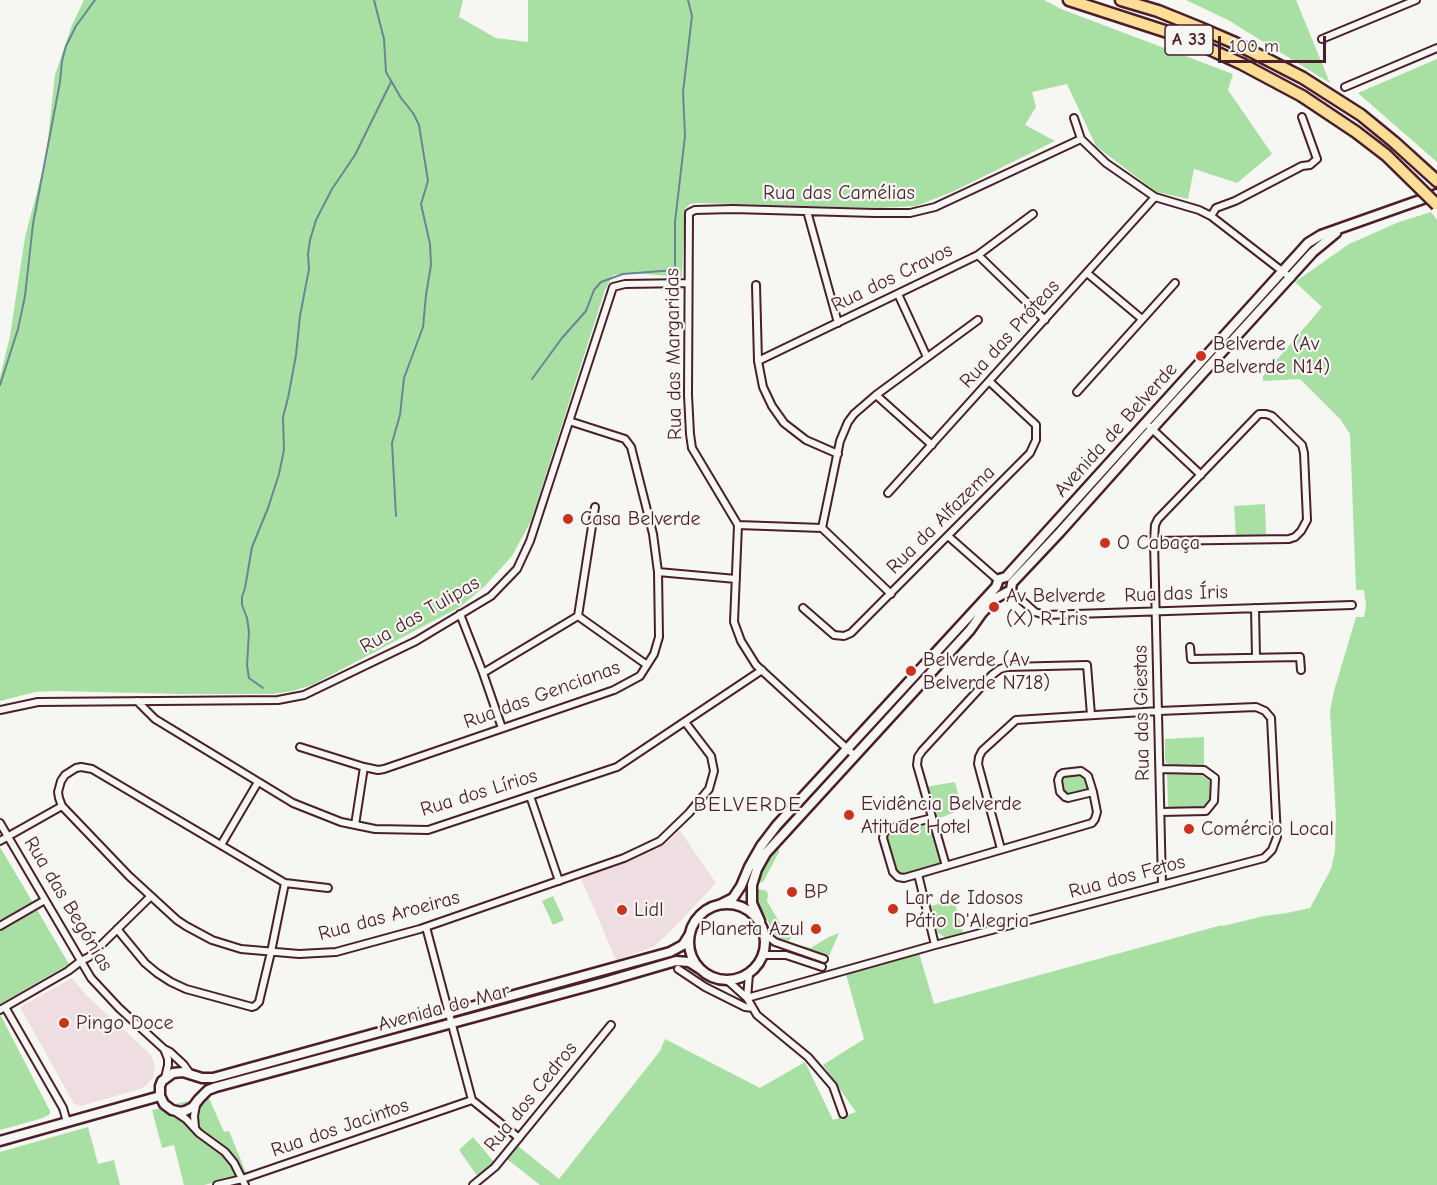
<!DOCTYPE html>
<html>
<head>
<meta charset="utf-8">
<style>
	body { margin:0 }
	#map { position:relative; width:1437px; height:1185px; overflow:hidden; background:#f6f6f2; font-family:"Comic Neue",sans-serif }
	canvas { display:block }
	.scale { position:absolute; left:1218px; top:36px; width:108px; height:27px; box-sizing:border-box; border:3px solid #4a1f2b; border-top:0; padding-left:8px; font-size:18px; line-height:21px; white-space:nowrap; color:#4a1f2b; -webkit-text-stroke:4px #f6f6f2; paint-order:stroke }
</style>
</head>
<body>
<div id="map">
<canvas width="1437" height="1185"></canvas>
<div class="scale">100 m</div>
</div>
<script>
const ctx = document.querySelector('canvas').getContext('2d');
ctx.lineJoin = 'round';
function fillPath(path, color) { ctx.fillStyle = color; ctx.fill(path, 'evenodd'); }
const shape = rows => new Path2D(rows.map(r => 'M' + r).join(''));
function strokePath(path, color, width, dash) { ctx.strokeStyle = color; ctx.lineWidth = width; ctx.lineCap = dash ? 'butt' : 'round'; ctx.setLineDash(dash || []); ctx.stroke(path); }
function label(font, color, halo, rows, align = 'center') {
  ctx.font = font + ' "Comic Neue",sans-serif'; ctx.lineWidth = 4.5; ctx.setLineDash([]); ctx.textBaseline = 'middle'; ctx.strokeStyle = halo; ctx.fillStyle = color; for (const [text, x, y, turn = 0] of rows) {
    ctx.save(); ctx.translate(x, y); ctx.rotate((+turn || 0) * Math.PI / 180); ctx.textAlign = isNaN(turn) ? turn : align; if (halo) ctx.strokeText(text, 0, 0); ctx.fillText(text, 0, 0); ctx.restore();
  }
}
fillPath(shape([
	[680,831,716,883,672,930,653,947,616,960,580,876,664,845],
	[72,978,87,996,151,1055,155,1067,153,1078,143,1088,81,1106,74,1104,20,1007]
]), '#efdee1');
fillPath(shape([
	[84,0,463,0,459,17,496,38,528,42,528,0,1044,0,1061,9,1233,74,1228,90,1272,154,1237,183,1194,169,1188,199,1156,192,1096,146,1067,84,1032,92,1036,107,1025,125,1055,141,952,192,916,206,880,208,698,203,690,204,685,209,682,277,632,273,613,275,605,290,531,521,512,556,485,586,460,607,312,685,292,691,273,694,182,694,55,691,35,692,0,701,0,377,10,336,25,237,46,158,55,75,72,25],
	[1186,0,1296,0,1330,83,1228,20],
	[1437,59,1437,162,1358,93],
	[1431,212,1437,220,1437,1185,540,1185,507,1159,518,1146,559,1179,660,1051,665,1039,760,1088,805,1062,833,1120,856,1112,823,1065,864,1039,846,974,919,953,934,1004,1222,925,1223,926,1264,916,1287,913,1310,908,1331,869,1335,851,1336,818,1330,711,1334,691,1356,617,1364,617,1366,606,1364,590,1356,590,1350,434,1341,420,1300,379,1263,381,1263,376,1322,307,1295,282,1349,244,1399,222],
	[1265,504,1266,535,1236,537,1234,506],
	[1204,737,1204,766,1172,765,1166,763,1165,759,1165,739],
	[1078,772,1086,777,1089,790,1069,796,1062,791,1060,781,1061,777,1064,775],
	[1167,773,1200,774,1210,781,1210,798,1203,807,1168,807],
	[955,782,962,809,935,820,925,787],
	[925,823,931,826,941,857,941,862,938,865,902,874,895,869,887,841,888,835,891,832],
	[777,845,779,846,779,852,763,882,757,883,760,870],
	[0,847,69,964,0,1004],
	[758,889,767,891,768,895,767,901,786,934,791,935,791,938,788,941,778,938,773,932,766,917,758,905,756,894,758,891],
	[553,896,564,920,553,925,542,901],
	[954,900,964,935,946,938,938,933,931,906],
	[839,933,829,956,794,944,811,948,827,938],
	[0,1014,50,1111,50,1114,43,1118,0,1130],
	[208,1096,224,1132,229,1131,247,1175,204,1185,184,1185,174,1145,162,1148,152,1110],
	[88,1127,98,1164,114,1160,120,1185,0,1185,0,1152],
	[473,1137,494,1162,478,1177,459,1150]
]), '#a8dfa2');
strokePath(shape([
	[374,0,384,39,386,72,401,98,413,113,419,125,428,181,421,204,430,244,431,265,426,295,423,327,404,378,400,415,392,443,396,516],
	[532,379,562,338,586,311,594,290,601,282,623,274,675,270,675,222,685,136,683,92,692,16,688,0],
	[0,385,18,329,25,296,33,224,60,82,62,61,66,46,76,26,95,0],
	[263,688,249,678,247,665,249,632,247,618,242,605,242,597,245,588,252,547,268,508,279,474,284,450,283,417,288,398,296,355,300,316,309,269,308,254,310,240,316,220,332,189,355,155,391,82]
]), '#698695', 2);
const minor = shape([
	[1322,39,1416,0],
	[1345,87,1437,48],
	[1074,118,1081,139,1106,163,1155,197,1199,210,1211,216,1291,278],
	[807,211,838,323],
	[1211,216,1216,208,1235,201,1302,166,1310,165,1317,159,1302,117],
	[978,255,1045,320],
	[1087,273,1142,319],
	[756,285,758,361,763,387,772,406,784,423,806,440,838,454],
	[898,294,927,357],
	[758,361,978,255,1033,214],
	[1077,392,1175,283],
	[876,395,932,445],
	[1150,427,1201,475],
	[888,493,1155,197],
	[738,525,822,528,891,594],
	[822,528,840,441,848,422,854,414,876,395,978,320],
	[948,536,998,580],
	[1154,541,1289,539,1295,537,1301,531,1307,520,1304,453,1302,445,1272,416,1266,414,1259,414,1158,519,1155,525,1154,541,1162,885],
	[658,572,736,579],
	[1010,590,1035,612,1045,615,1352,605],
	[803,608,834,635,844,636,851,633,1030,453,1036,440,1036,425,990,382],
	[1255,608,1256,657],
	[460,614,483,673,502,728],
	[578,616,647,665],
	[1190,647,1191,659,1300,657,1301,670],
	[483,673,578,616,595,507],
	[137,701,155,719,293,803,341,822,375,829,428,830,617,767,762,670],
	[0,710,38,702,278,700,304,695,416,641,491,596,517,569,530,541,613,287,625,284,688,283],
	[300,747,364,767,378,770,384,769,614,690,640,676,654,654,659,637,658,572,653,534,631,447,625,439,569,421],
	[855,756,756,665,741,641,734,622,738,525,692,448,690,434,688,395,689,213,695,210,733,209,875,213,910,213,935,207,1081,139],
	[1160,769,1204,770,1215,778,1214,801,1206,811,1161,812],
	[530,796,559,881],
	[932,818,888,829,884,833,883,838,893,872,898,877,904,878,918,874,1092,823,1095,819,1097,812,1093,792,1088,776,1081,771,1063,773,1060,775,1058,780,1060,792,1065,797,1068,798,1093,792],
	[0,823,91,978,119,1008,164,1049],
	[355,825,364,767],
	[0,841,62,806],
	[221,845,258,782],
	[946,866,917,765,918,757,922,751,992,675,1000,669,1007,667,1087,665,1091,715],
	[918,874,935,945],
	[328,888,285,883,92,769,81,767,76,768,65,775,61,781,58,792,59,798,62,806,129,876,177,920,186,926,212,940,241,949,299,954,336,952,420,929,624,858,660,841,689,813,709,789,714,771,711,756,685,722],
	[0,926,45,900],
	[426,927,472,1100,519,1138],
	[117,929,145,963,157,973,171,982,186,989,252,1007,255,1006,259,1002,271,952,285,883],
	[765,934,775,942,824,959],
	[764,955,786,955,822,967],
	[678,969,705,987,745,1007,753,1008],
	[727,980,747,998,757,1015,808,1057,833,1086,843,1114],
	[747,998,935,945,1264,858,1272,850,1277,837,1271,718,1265,711,1256,707,1159,711,1016,720,982,751,979,757,978,764,1001,849],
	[747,998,749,974],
	[5,1007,63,1108,67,1122],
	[0,1010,68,971,81,961,89,957,151,896],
	[165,1078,168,1065,168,1059,164,1049,170,1052,184,1065,191,1075],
	[177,1113,186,1119,199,1133,225,1152,234,1163,245,1185],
	[195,1127,194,1116,196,1105],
	[217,1185,242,1179,472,1100],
	[473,1185,495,1167,611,1025]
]);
const secondary = shape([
	'689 942a38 38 0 1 1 76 0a38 38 0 1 1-76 0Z',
	[721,904,733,898,741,886,749,867,761,846,777,825,996,587,999,579,1006,577,1308,243,1321,235,1437,194],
	[760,921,752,903,752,885,757,869,766,853,970,630,982,613,996,598,1011,590,1012,583,1060,532,1152,429,1313,252,1336,233],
	[690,934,683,945,670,952,213,1078,202,1078,183,1072,173,1073,162,1081,160,1086,160,1096,164,1104,172,1110,181,1112,185,1111,193,1107,199,1099,208,1090,216,1087,604,982,676,961,689,962,700,969],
	[0,1141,160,1096]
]);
const motorway = shape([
	[1069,0,1183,37,1242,64,1302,96],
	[1121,0,1158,11,1200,28,1235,43,1303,78,1361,115,1394,142,1437,181]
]);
strokePath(minor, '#4a1f2b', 10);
strokePath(secondary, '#4a1f2b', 13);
strokePath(motorway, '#4a1f2b', 15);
strokePath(minor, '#f6f6f2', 6);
strokePath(secondary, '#f6f6f2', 8);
strokePath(motorway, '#fcde96', 10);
const motorwayBridge = shape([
	[1302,96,1356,132,1386,155,1437,205]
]);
strokePath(motorwayBridge, '#4a1f2b', 15, []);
strokePath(motorwayBridge, '#fcde96', 10);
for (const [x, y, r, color] of [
	[1201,356,6,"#c8321e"],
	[568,519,6,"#c8321e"],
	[1105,543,6,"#c8321e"],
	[994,607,6,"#c8321e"],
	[911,671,6,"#c8321e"],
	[849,815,6,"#c8321e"],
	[1189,829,6,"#c8321e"],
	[792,892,6,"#c8321e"],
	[893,909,6,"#c8321e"],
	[622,910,6,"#c8321e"],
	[816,929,6,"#c8321e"],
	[64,1023,6,"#c8321e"]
]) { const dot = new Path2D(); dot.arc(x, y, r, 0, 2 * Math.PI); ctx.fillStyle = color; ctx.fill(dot); strokePath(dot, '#f6f6f2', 2); }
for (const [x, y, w] of [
	[1189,40,48]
]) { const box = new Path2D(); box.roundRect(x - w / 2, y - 15, w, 30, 4.5); ctx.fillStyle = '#f6f6f2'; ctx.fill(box); strokePath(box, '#4a1f2b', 1.5); }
label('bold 18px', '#4a1f2b', null, [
	["A 33",1189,40]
]);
label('20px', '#4a1f2b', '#f6f6f2', [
	["Rua das Camélias",839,193],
	["Rua dos Cravos",892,278,-26],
	["Rua das Próteas",1010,334,-48],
	["Rua das Margaridas",674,354,-91],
	["Avenida de Belverde",1116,430,-48],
	["Rua da Alfazema",941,520,-45],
	["Rua das Íris",1176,594,-2],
	["Rua das Tulipas",420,615,-30],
	["Rua das Gencianas",542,695,-20],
	["Rua das Giestas",1142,713,-91],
	["Rua dos Lírios",479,793,-17],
	["Rua dos Fetos",1127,877,-15],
	["Rua das Begónias",68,904,59],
	["Rua das Aroeiras",389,916,-15],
	["Avenida do Mar",444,1008,-15],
	["Rua dos Cedros",531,1097,-51],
	["Rua dos Jacintos",340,1128,-19]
]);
label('20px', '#4a1f2b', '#f6f6f2', [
	["Belverde (Av",1213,344],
	["Belverde N14)",1213,367],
	["Casa Belverde",580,519],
	["O Cabaça",1117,543],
	["Av Belverde",1006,596],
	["(X) R Iris",1006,619],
	["Belverde (Av",923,660],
	["Belverde N718)",923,683],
	["Evidência Belverde",861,804],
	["Atitude Hotel",861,827],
	["Comércio Local",1201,829],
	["BP",804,892],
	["Lar de Idosos",905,898],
	["Pátio D'Alegria",905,921],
	["Lidl",634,910],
	["Planeta Azul",804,929,"right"],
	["Pingo Doce",76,1023]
], 'left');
ctx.letterSpacing = '1.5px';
label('21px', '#4a1f2b', '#f6f6f2', [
	["BELVERDE",748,805]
]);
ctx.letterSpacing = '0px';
</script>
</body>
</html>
